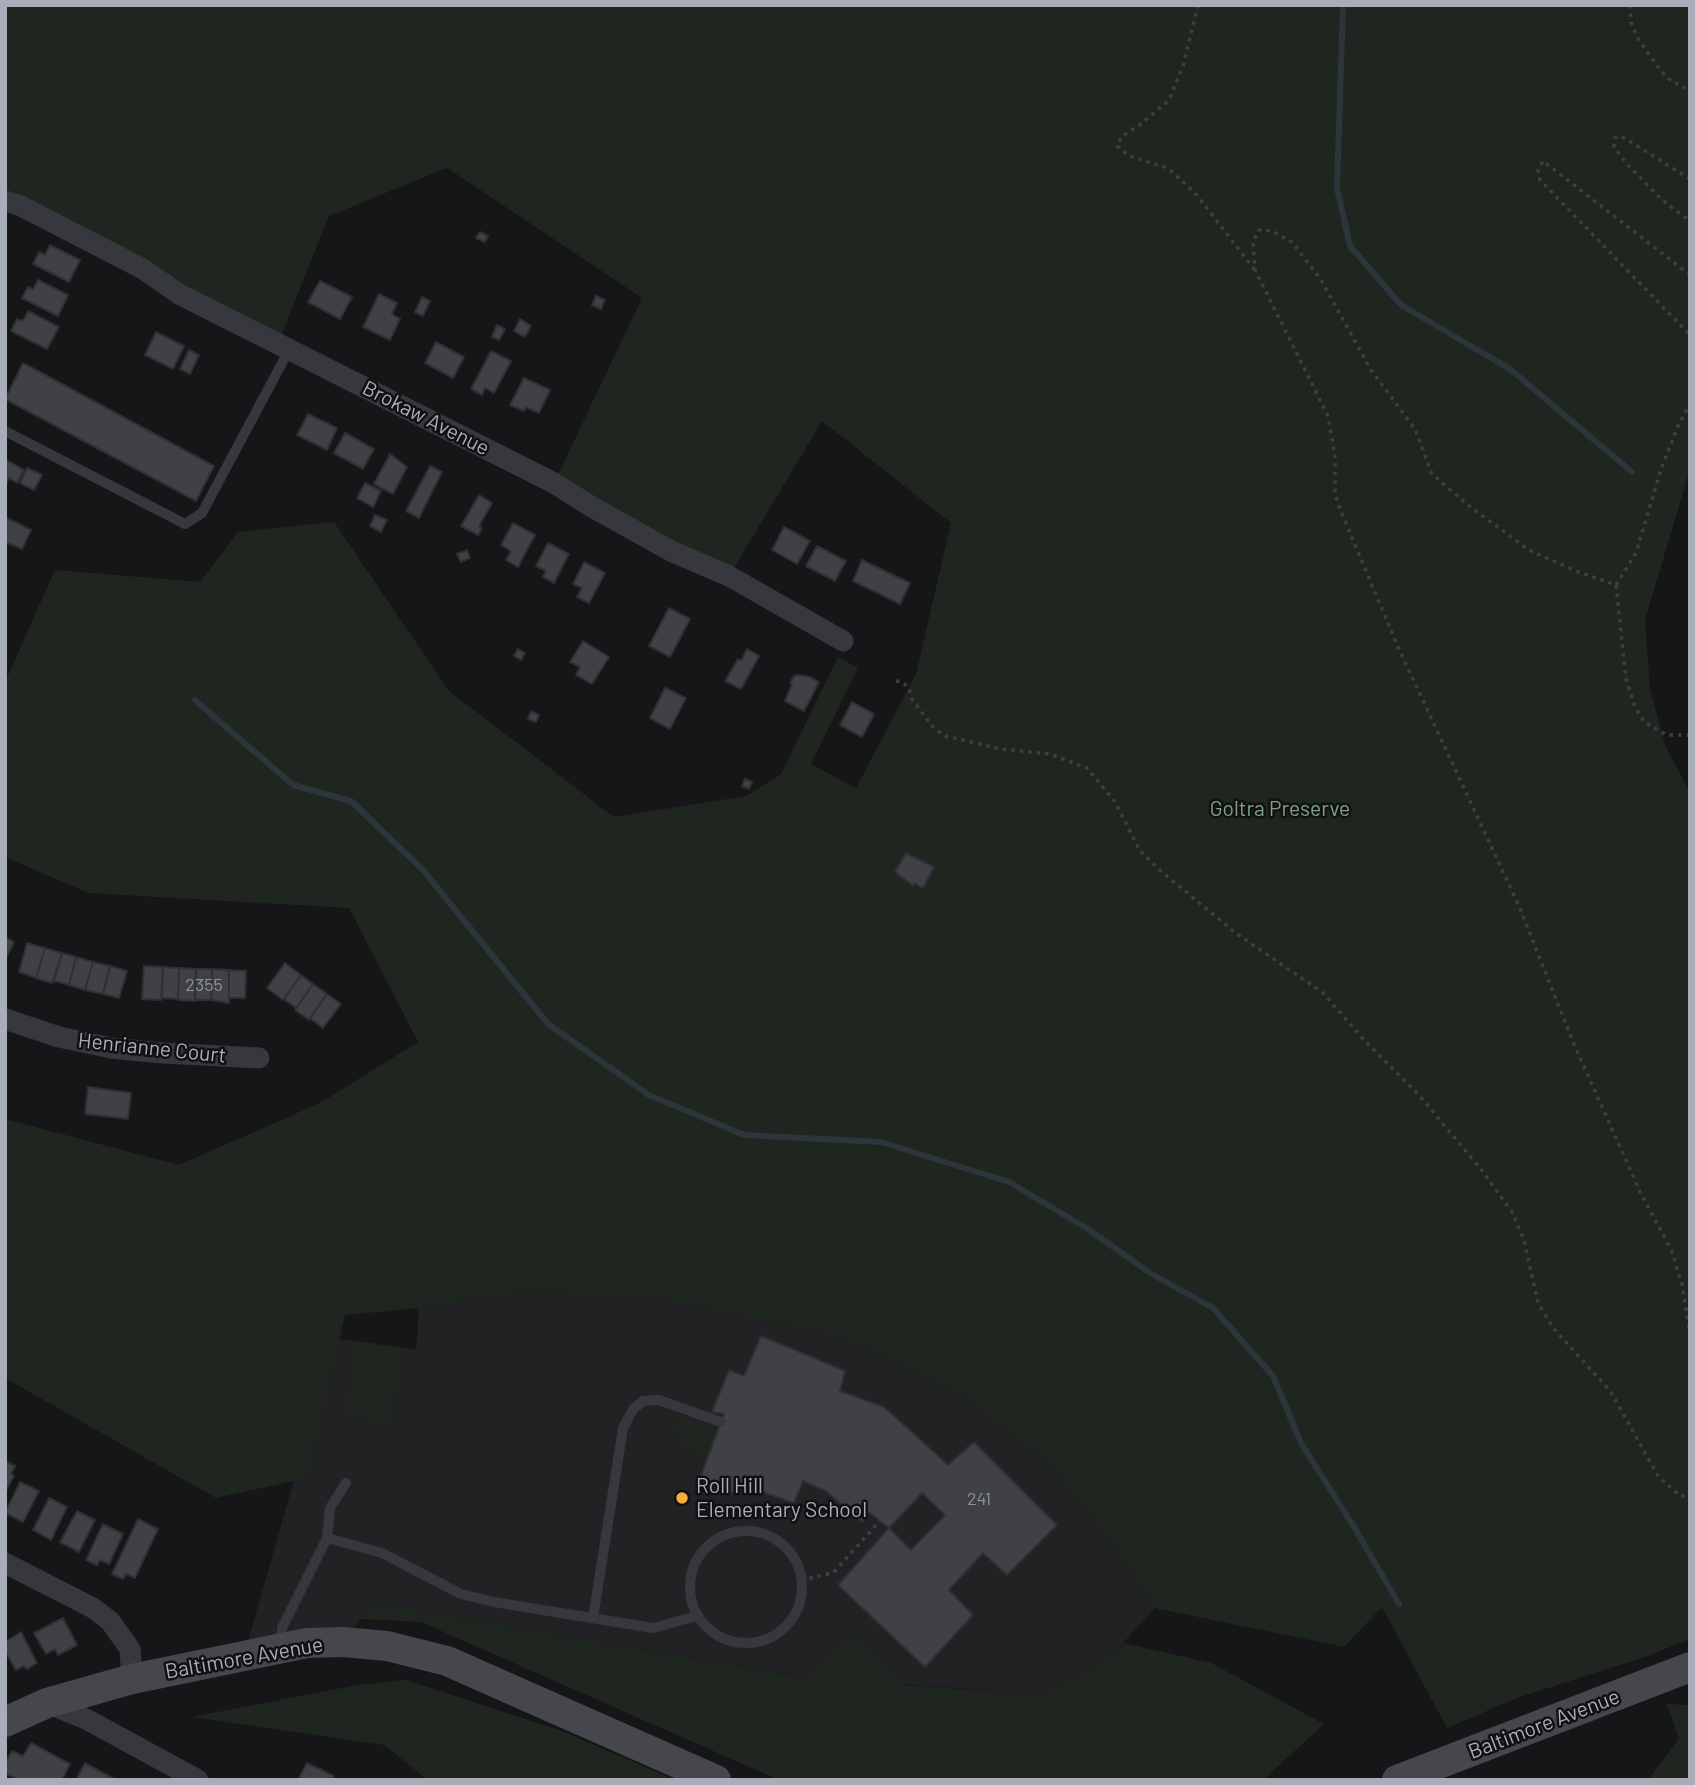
<!DOCTYPE html>
<html>
<head>
<meta charset="utf-8">
<style>
	body { margin:0 }
	#map { position:relative; width:1695px; height:1785px; overflow:hidden; background:#161618; font-family:Barlow,sans-serif }
	canvas { display:block }
	.frame { position:absolute; inset:0; border:7px solid #a8adb8; pointer-events:none }
</style>
</head>
<body>
<div id="map">
<canvas width="1695" height="1785"></canvas>
<div class="frame"></div>
</div>
<script>
const ctx = document.querySelector('canvas').getContext('2d');
ctx.lineJoin = 'round';
function fillPath(path, color) { ctx.fillStyle = color; ctx.fill(path, 'evenodd'); }
const shape = rows => new Path2D(rows.map(r => 'M' + r).join(''));
function strokePath(path, color, width, dash) { ctx.strokeStyle = color; ctx.lineWidth = width; ctx.lineCap = dash ? 'butt' : 'round'; ctx.setLineDash(dash || []); ctx.stroke(path); }
function label(font, color, halo, rows, align = 'center') {
  ctx.font = font + ' Barlow,sans-serif'; ctx.lineWidth = 5; ctx.setLineDash([]); ctx.textBaseline = 'middle'; ctx.strokeStyle = halo; ctx.fillStyle = color; for (const [text, x, y, turn = 0] of rows) {
    ctx.save(); ctx.translate(x, y); ctx.rotate((+turn || 0) * Math.PI / 180); ctx.textAlign = isNaN(turn) ? turn : align; if (halo) ctx.strokeText(text, 0, 0); ctx.fillText(text, 0, 0); ctx.restore();
  }
}
fillPath(shape([
	[530,1292,673,1302,840,1337,957,1393,1046,1461,1105,1535,1155,1608,1112,1655,1042,1694,810,1678,374,1602,343,1642,244,1656,334,1338,416,1350,419,1308]
]), '#222225');
fillPath(shape([
	[5,5,1690,5,1690,469,1645,620,1650,689,1665,745,1690,793,1690,1639,1648,1656,1517,1698,1447,1728,1382,1607,1344,1647,1155,1608,1105,1535,1046,1461,957,1393,840,1337,672,1302,530,1292,419,1308,345,1315,307,1478,216,1498,5,1378,5,1119,179,1165,320,1103,418,1042,349,908,88,893,5,857,5,682,55,570,200,582,238,532,334,522,449,691,614,817,746,796,781,774,838,657,858,668,811,764,856,788,916,674,951,523,822,421,729,576,554,483,642,298,447,168,329,216,278,344,5,201],
	[357,1341,403,1348,391,1423,345,1416],
	[679,1417,718,1430,707,1458,685,1448,674,1430],
	[374,1602,809,1678,850,1634,903,1685,1042,1694,1112,1655,1124,1643,1211,1663,1324,1724,1263,1780,779,1780,421,1622,360,1619],
	[406,1680,562,1731,675,1780,428,1780,384,1745,192,1717,357,1685],
	[1667,1704,1690,1705,1690,1780,1648,1780,1679,1739]
]), '#1e261f');
strokePath(shape([
	[1343,5,1337,188,1350,246,1401,305,1510,369,1632,472],
	[195,700,293,785,351,801,423,870,548,1024,649,1095,744,1135,881,1142,1009,1182,1088,1229,1150,1273,1213,1308,1273,1376,1301,1443,1354,1527,1399,1604]
]), '#2c353c', 6);
const building = shape([
	[480,232,488,236,485,242,476,238,480,232],
	[50,245,80,260,69,282,33,264,39,252,45,255,50,245],
	[38,280,68,295,58,316,22,298,28,287,33,289,38,280],
	[320,281,352,297,340,319,308,302,320,281],
	[379,294,397,303,392,314,400,319,390,340,363,327,379,294],
	[596,296,605,300,601,309,592,305,596,296],
	[422,297,430,301,423,316,415,312,422,297],
	[28,311,59,327,47,349,11,331,17,319,23,321,28,311],
	[520,319,531,326,525,337,514,331,520,319],
	[497,325,505,329,499,340,492,337,497,325],
	[156,332,184,346,173,369,145,355,156,332],
	[436,342,464,357,453,378,425,363,436,342],
	[189,350,199,355,190,374,180,369,189,350],
	[491,351,511,361,494,393,485,388,482,395,471,389,491,351],
	[23,363,214,466,196,501,5,399,23,363],
	[524,378,550,390,539,413,526,407,524,411,510,405,524,378],
	[308,414,337,428,327,450,297,435,308,414],
	[345,433,374,449,363,469,334,453,345,433],
	[390,454,407,467,393,494,374,484,390,454],
	[5,459,24,470,17,483,9,478,5,486,5,459],
	[430,466,442,472,419,518,406,511,430,466],
	[27,468,42,475,34,490,20,483,27,468],
	[365,483,381,491,373,507,357,498,365,483],
	[479,495,492,503,479,526,482,528,478,535,461,526,479,495],
	[375,515,387,520,381,532,370,526,375,515],
	[5,517,31,530,22,549,5,542,5,517],
	[513,523,535,535,518,567,506,560,511,551,501,545,513,523],
	[784,527,810,541,797,564,772,550,784,527],
	[548,543,569,554,554,583,543,577,546,571,536,566,548,543],
	[817,546,846,561,835,581,806,566,817,546],
	[467,550,470,558,461,562,457,554,467,550],
	[862,560,910,583,900,604,853,581,862,560],
	[584,562,605,573,589,603,577,597,582,588,573,584,584,562],
	[669,608,690,619,670,657,649,646,669,608],
	[583,641,609,657,592,684,576,675,580,667,570,662,583,641],
	[518,649,525,653,521,660,514,656,518,649],
	[747,649,759,656,741,689,725,681,738,659,741,661,747,649],
	[798,675,810,677,819,682,804,711,785,701,792,685,790,683,794,676,798,675],
	[665,688,686,698,670,729,650,718,665,688],
	[852,702,874,714,862,737,840,725,852,702],
	[531,711,539,715,536,722,528,719,531,711],
	[745,779,752,782,749,789,742,786,745,779],
	[906,853,934,867,923,888,914,883,913,886,895,872,906,853],
	[5,937,14,942,5,960,5,937],
	[27,943,45,948,36,978,19,972,27,943],
	[45,948,62,953,52,983,36,978,45,948],
	[62,953,76,957,69,985,54,981,62,953],
	[76,957,93,962,85,990,69,985,76,957],
	[93,962,110,966,103,994,85,990,93,962],
	[285,963,301,975,283,1000,267,988,285,963],
	[110,966,127,971,119,998,103,994,110,966],
	[144,966,163,967,161,1000,142,999,144,966],
	[163,967,179,968,178,999,162,998,163,967],
	[179,968,196,969,195,1001,178,1000,179,968],
	[196,969,212,969,211,1000,195,1000,196,969],
	[212,969,229,970,229,1003,211,1000,212,969],
	[229,970,246,971,245,998,229,998,229,970],
	[301,975,313,984,296,1008,284,999,301,975],
	[313,984,327,994,309,1020,295,1010,313,984],
	[327,994,341,1004,323,1028,310,1018,327,994],
	[88,1087,131,1093,128,1119,85,1114,88,1087],
	[761,1336,845,1371,840,1391,884,1407,948,1465,974,1442,1057,1525,1007,1575,983,1553,949,1590,973,1615,925,1667,838,1585,889,1528,869,1512,862,1522,826,1491,803,1481,794,1503,737,1483,732,1494,699,1481,724,1414,712,1412,729,1370,744,1376,761,1336],
	[922,1493,945,1515,911,1550,889,1528,922,1493],
	[5,1461,15,1466,11,1474,14,1476,5,1492,5,1461],
	[20,1482,39,1491,23,1522,5,1513,20,1482],
	[49,1498,67,1507,51,1540,33,1530,49,1498],
	[77,1511,95,1520,79,1552,60,1542,77,1511],
	[138,1519,158,1529,135,1578,126,1574,123,1579,112,1574,138,1519],
	[103,1524,123,1534,109,1564,100,1560,97,1565,86,1560,103,1524],
	[63,1618,77,1645,58,1655,55,1649,46,1654,34,1633,63,1618],
	[21,1632,37,1663,27,1669,24,1666,16,1670,5,1651,5,1642,21,1632],
	[31,1743,70,1764,62,1780,18,1780,5,1773,5,1764,12,1751,23,1756,31,1743],
	[85,1763,114,1779,113,1780,76,1780,85,1763],
	[307,1763,334,1776,332,1780,298,1780,307,1763]
]);
fillPath(building, '#404145');
strokePath(building, '#303034', 2);
strokePath(shape([
	[1198,5,1183,66,1169,100,1142,123,1121,137,1117,146,1129,156,1168,168,1196,194,1254,269],
	[1630,5,1631,22,1637,37,1655,63,1667,78,1690,91],
	[1690,179,1621,136,1615,138,1614,147,1627,164,1661,199,1690,221],
	[1690,275,1543,161,1538,170,1540,180,1690,335],
	[1616,585,1636,553,1661,469,1678,426,1690,404],
	[896,681,902,682,909,688,912,699,932,726,945,736,1001,749,1050,754,1087,768,1115,802,1140,851,1163,873,1237,934,1322,992,1365,1041,1418,1094,1480,1168,1512,1212,1524,1240,1538,1303,1554,1329,1611,1392,1658,1476,1680,1496,1690,1495],
	[1690,735,1667,735,1644,722,1635,707,1626,679,1616,585,1576,571,1529,550,1469,506,1432,474,1415,429,1371,370,1321,280,1292,242,1272,231,1259,230,1253,242,1255,270,1328,416,1335,456,1335,494,1340,509,1398,647,1519,906,1573,1042,1641,1194,1671,1249,1682,1284,1690,1333],
	[1690,1516,1690,1522],
	[801,1580,833,1573,880,1521]
]), '#3d3f44', 3.5, [3.5, 5]);
strokePath(shape([
	[5,431,185,524,202,513,289,350],
	'690 1587a56 56 0 1 1 112 0a56 56 0 1 1-112 0Z',
	[327,1538,330,1508,346,1483],
	[593,1618,623,1428,633,1409,643,1401,659,1400,721,1422],
	[281,1645,282,1628,327,1538,382,1553,461,1594,494,1602,653,1628,697,1616]
]), '#37383d', 10);
strokePath(shape([
	[5,201,21,206,143,269,179,294,554,483,592,507,671,551,729,576,843,641],
	[5,1019,59,1037,111,1048,163,1053,259,1058],
	[5,1563,93,1608,110,1621,130,1649,132,1679],
	[47,1703,86,1719,198,1780]
]), '#37383d', 21);
strokePath(shape([
	[5,1722,47,1703,132,1679,307,1643,343,1642,387,1646,447,1661,716,1780],
	[1397,1780,1690,1667]
]), '#45474d', 30);
for (const [x, y, r, color] of [
	[682,1498,7,"#f2b134"]
]) { const dot = new Path2D(); dot.arc(x, y, r, 0, 2 * Math.PI); ctx.fillStyle = color; ctx.fill(dot); strokePath(dot, '#111113', 2.5); }
label('18px', '#8e929b', null, [
	["2355",204,985],
	["241",979,1499]
]);
label('21px', '#a8adb8', '#111113', [
	["Brokaw Avenue",426,418,27],
	["Henrianne Court",152,1048,6],
	["Baltimore Avenue",244,1658,-10],
	["Baltimore Avenue",1544,1724,-21]
]);
label('21px', '#7fa381', '#111113', [
	["Goltra Preserve",1280,809]
]);
label('21px', '#a8adb8', '#111113', [
	["Roll Hill",696,1486],
	["Elementary School",696,1510]
], 'left');
</script>
</body>
</html>
